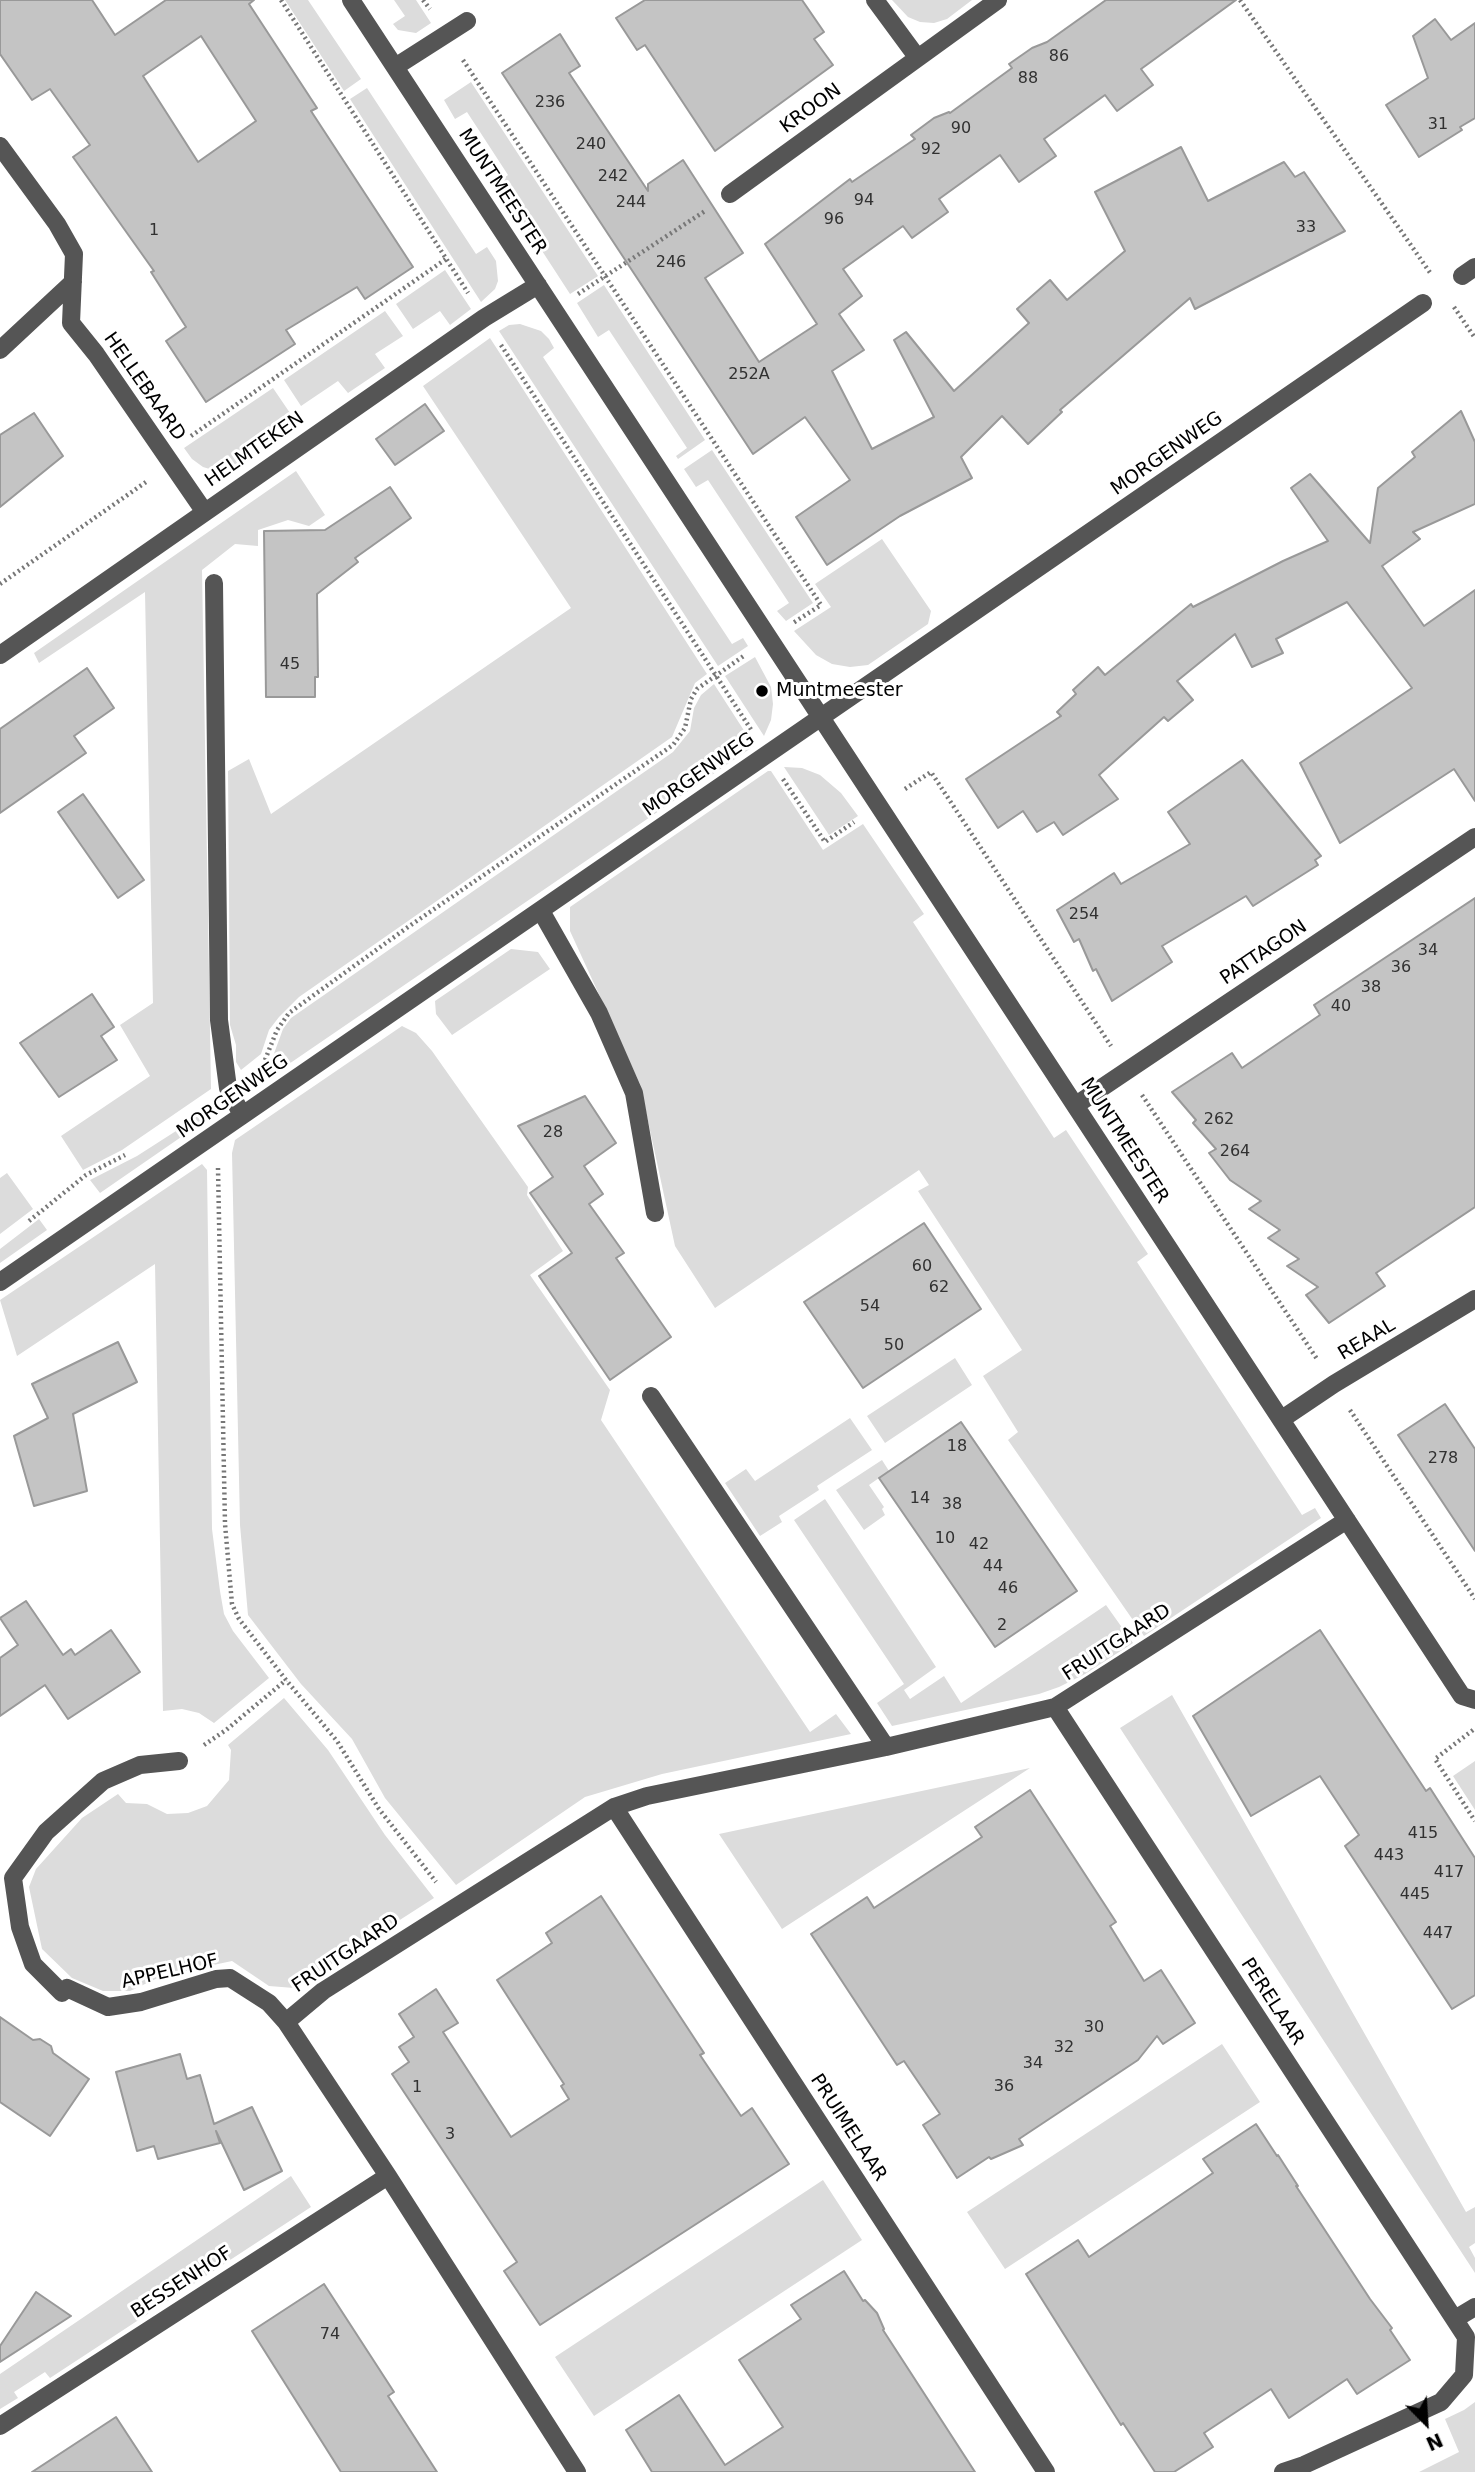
<!DOCTYPE html>
<html>
<head>
<meta charset="utf-8">
<style>
	body { margin:0 }
	#map { position:relative; width:1475px; height:2472px; overflow:hidden; background:#fff; font-family:"DejaVu Sans",sans-serif }
	canvas { display:block }
	.north { position:absolute; left:1391px; top:2388px; width:70px; height:70px; -webkit-text-stroke:5px #fff; paint-order:stroke; rotate:156deg; font-size:19px; font-weight:700; line-height:28px; text-align:center; color:#000 }
	.north::after { content:''; display:block; margin:auto; width:24px; height:32px; background:#000; clip-path:polygon(50% 0,100% 100%,50% 72%,0 100%) }
</style>
</head>
<body>
<div id="map">
<canvas width="1475" height="2472"></canvas>
<div class="north">N</div>
</div>
<script>
const ctx = document.querySelector('canvas').getContext('2d');
ctx.lineJoin = 'round';
function fillPath(path, color) { ctx.fillStyle = color; ctx.fill(path, 'evenodd'); }
const shape = rows => new Path2D(rows.map(r => 'M' + r).join(''));
function strokePath(path, color, width, dash) { ctx.strokeStyle = color; ctx.lineWidth = width; ctx.lineCap = dash ? 'butt' : 'round'; ctx.setLineDash(dash || []); ctx.stroke(path); }
function label(font, color, halo, rows, align = 'center') {
  ctx.font = font + ' "DejaVu Sans",sans-serif'; ctx.lineWidth = 6; ctx.setLineDash([]); ctx.textBaseline = 'middle'; ctx.strokeStyle = halo; ctx.fillStyle = color; for (const [text, x, y, turn = 0] of rows) {
    ctx.save(); ctx.translate(x, y); ctx.rotate((+turn || 0) * Math.PI / 180); ctx.textAlign = isNaN(turn) ? turn : align; if (halo) ctx.strokeText(text, 0, 0); ctx.fillText(text, 0, 0); ctx.restore();
  }
}
fillPath(shape([
	[285,0,308,0,361,79,344,91],
	[394,0,416,0,431,23,416,33,398,30,393,24,405,16],
	[892,0,972,0,947,19,934,23,920,22,908,17],
	[471,82,598,276,570,294,498,183,508,175,467,112,455,119,444,100],
	[367,88,476,254,487,247,496,261,498,281,495,289,481,302,350,99],
	[445,270,471,309,450,325,440,311,413,329,396,304],
	[604,285,705,440,678,459,676,456,687,448,609,330,598,337,577,303],
	[385,311,403,336,375,354,385,368,348,393,338,381,301,406,284,380],
	[520,324,541,331,549,339,554,348,543,357,732,644,743,638,748,646,718,666,499,331,509,325],
	[490,338,707,674,695,683,672,737,299,997,279,1017,269,1030,261,1054,241,1070,236,1062,236,1045,230,1025,228,771,249,759,271,814,571,608,423,386],
	[273,388,290,413,243,446,252,459,229,470,216,471,203,467,192,459,184,448],
	[712,450,813,603,786,621,777,611,789,603,708,480,696,487,684,469],
	[296,471,325,515,309,526,288,520,258,530,258,546,235,544,202,570,211,1089,122,1150,83,1170,61,1136,150,1076,120,1025,153,1003,145,592,39,663,34,653],
	[882,539,931,611,928,624,868,665,850,667,832,664,816,655,794,631,831,607,815,584],
	[755,657,771,687,773,704,771,720,764,736,725,676],
	[714,684,754,746,283,1068,265,1079,251,1079,272,1059,283,1029,291,1018,673,752,690,731,694,708,701,695],
	[784,767,802,768,820,775,841,793,858,816,829,835],
	[768,771,771,771,823,850,863,824,924,914,913,922,1054,1138,1066,1130,1148,1254,1137,1262,1302,1515,1315,1508,1321,1518,1144,1636,1008,1440,1018,1432,983,1376,1022,1350,918,1191,929,1185,919,1170,715,1308,675,1246,640,1084,570,931,570,907],
	[511,949,538,952,550,969,452,1035,436,1014,435,1001],
	[402,1026,416,1033,432,1051,528,1187,527,1195,563,1251,530,1275,610,1390,601,1420,810,1732,836,1714,851,1734,662,1774,585,1797,456,1885,385,1798,352,1739,301,1684,248,1615,240,1525,232,1153,235,1140],
	[211,1104,206,1116,200,1124,100,1193,90,1180,137,1156,176,1131],
	[202,1164,207,1170,212,1529,220,1591,224,1614,233,1631,269,1678,214,1723,199,1713,182,1709,163,1711,155,1264,17,1356,0,1300],
	[7,1173,33,1209,0,1234,0,1178],
	[39,1219,47,1230,0,1263,0,1249],
	[955,1358,972,1385,885,1443,867,1416],
	[850,1418,872,1450,817,1486,819,1490,779,1516,782,1522,760,1536,725,1483,746,1469,755,1481],
	[882,1460,889,1471,869,1485,884,1507,882,1509,885,1515,864,1530,836,1490],
	[825,1499,936,1667,904,1690,910,1699,944,1676,961,1703,1106,1605,1133,1643,1085,1674,1059,1687,1039,1694,892,1726,877,1703,904,1684,794,1520],
	[1172,1695,1466,2212,1475,2207,1475,2243,1469,2247,1475,2258,1475,2273,1120,1728],
	[284,1698,328,1750,385,1835,434,1898,294,1988,269,1986,232,1961,162,1976,130,1991,103,1991,72,1978,42,1949,29,1887,36,1869,82,1818,118,1794,126,1803,147,1804,167,1814,188,1813,207,1806,229,1780,231,1750,228,1745],
	[1475,1761,1475,1810,1453,1776],
	[1030,1768,782,1929,719,1834],
	[1222,2044,1260,2102,1005,2269,967,2212],
	[291,2176,311,2207,50,2378,45,2372,14,2392,18,2398,0,2409,0,2374],
	[823,2180,862,2240,594,2416,555,2357],
	[1475,2402,1475,2472,1419,2472,1459,2452,1445,2419,1464,2410]
]), '#dcdcdc');
const building = shape([
	[0,0,92,0,115,35,166,0,254,0,249,4,317,108,311,111,413,267,365,299,357,287,286,330,295,344,206,402,166,341,186,327,151,272,154,271,73,157,90,145,50,89,32,100,0,54,0,0],
	[201,36,256,121,198,162,143,76,201,36],
	[645,0,802,0,824,32,814,39,833,65,715,151,645,45,637,50,616,18,645,0],
	[1106,0,1236,0,1141,69,1153,85,1117,111,1105,95,1044,139,1056,156,1019,182,1000,155,939,199,948,212,912,238,903,226,843,269,862,296,839,314,864,350,832,371,872,449,934,417,894,340,906,332,954,391,1029,323,1017,309,1050,280,1067,300,1125,251,1095,192,1181,147,1208,201,1284,162,1295,177,1304,172,1345,231,1195,309,1190,298,1060,410,1062,412,1028,444,1002,416,961,457,972,478,900,516,827,565,796,517,850,480,805,417,753,454,502,73,560,34,580,66,569,73,648,191,648,184,683,160,743,253,705,278,759,362,817,324,765,244,850,179,852,182,915,139,911,135,934,118,949,112,950,113,1012,68,1009,64,1032,48,1047,42,1106,0],
	[1435,19,1451,40,1475,23,1475,118,1460,127,1462,130,1419,157,1386,105,1428,78,1413,36,1435,19],
	[425,404,444,431,395,465,376,439,425,404],
	[1461,411,1475,442,1475,504,1413,532,1420,539,1382,566,1424,626,1475,590,1475,801,1454,769,1340,843,1300,763,1412,688,1347,602,1276,639,1283,653,1252,667,1235,634,1177,681,1193,700,1168,721,1164,717,1099,775,1118,799,1063,835,1054,822,1037,832,1023,811,998,828,966,779,1061,716,1057,712,1076,694,1073,690,1098,667,1105,675,1191,604,1193,607,1283,561,1328,541,1291,488,1310,474,1370,543,1378,488,1415,457,1412,452,1461,411],
	[34,413,63,456,0,507,0,435,34,413],
	[390,487,411,518,355,558,358,562,317,594,318,677,315,677,315,697,266,697,264,531,325,530,390,487],
	[87,668,114,708,74,736,86,753,0,813,0,729,87,668],
	[1242,760,1321,856,1315,860,1318,865,1253,906,1246,896,1162,946,1172,962,1112,1001,1096,969,1093,971,1079,939,1074,942,1057,910,1114,873,1121,884,1190,844,1168,812,1242,760],
	[83,794,144,880,118,898,58,812,83,794],
	[1475,898,1475,1207,1376,1273,1385,1286,1329,1323,1306,1295,1318,1287,1287,1266,1299,1259,1268,1238,1280,1230,1249,1209,1261,1201,1230,1180,1209,1153,1216,1149,1193,1123,1196,1120,1172,1092,1232,1053,1242,1068,1320,1015,1314,1005,1475,898],
	[92,994,114,1027,101,1036,117,1060,59,1097,20,1043,92,994],
	[585,1096,616,1143,584,1166,603,1194,589,1204,624,1253,616,1258,671,1337,610,1380,539,1276,572,1253,530,1193,553,1177,518,1126,585,1096],
	[924,1223,981,1309,863,1388,804,1302,924,1223],
	[118,1342,137,1382,73,1414,87,1491,34,1506,14,1436,48,1418,32,1384,118,1342],
	[1445,1404,1475,1449,1475,1551,1398,1435,1445,1404],
	[961,1422,1077,1591,995,1647,879,1478,961,1422],
	[26,1601,63,1655,71,1649,75,1655,111,1630,140,1672,68,1719,45,1685,0,1716,0,1658,18,1645,0,1618,26,1601],
	[1320,1630,1426,1791,1430,1788,1475,1858,1475,1995,1452,2009,1345,1846,1359,1835,1320,1776,1251,1816,1193,1716,1320,1630],
	[1030,1790,1116,1922,1110,1926,1144,1981,1161,1970,1195,2023,1163,2044,1157,2036,1138,2060,1019,2139,1023,2145,991,2159,989,2157,957,2178,923,2125,940,2114,904,2061,897,2065,811,1934,867,1897,874,1908,982,1837,975,1827,1030,1790],
	[601,1896,704,2053,700,2055,741,2116,752,2108,789,2164,540,2325,504,2271,517,2262,392,2074,409,2062,399,2047,414,2037,399,2014,436,1989,458,2023,443,2032,511,2137,569,2099,561,2086,564,2084,497,1980,552,1943,546,1933,601,1896],
	[0,2017,33,2040,40,2039,51,2046,53,2053,89,2079,50,2136,0,2102,0,2017],
	[180,2054,187,2079,200,2075,214,2124,252,2107,282,2171,244,2190,216,2131,220,2143,158,2159,154,2146,137,2151,116,2072,180,2054],
	[1256,2124,1277,2156,1278,2155,1298,2186,1296,2186,1370,2299,1392,2328,1390,2330,1410,2360,1357,2394,1347,2379,1289,2418,1271,2389,1204,2433,1213,2447,1174,2472,1155,2472,1123,2423,1121,2425,1026,2274,1078,2240,1089,2257,1213,2173,1203,2159,1256,2124],
	[844,2271,863,2301,865,2300,877,2313,884,2329,883,2330,975,2472,652,2472,626,2430,679,2395,725,2465,783,2427,739,2360,801,2319,791,2305,844,2271],
	[324,2284,394,2392,388,2396,437,2472,341,2472,252,2331,324,2284],
	[36,2292,71,2316,0,2362,0,2346,36,2292],
	[116,2417,152,2472,32,2472,116,2417]
]);
fillPath(building, '#c4c4c4');
strokePath(building, '#999', 2);
strokePath(shape([
	[281,0,468,293],
	[423,0,430,9],
	[1240,0,1431,274],
	[463,60,821,605,793,623],
	[578,294,705,211],
	[1454,307,1475,338],
	[501,345,752,731],
	[191,436,446,259],
	[0,584,146,482],
	[783,779,825,842,854,822],
	[905,789,931,772,1111,1046],
	[265,1060,277,1030,289,1013,408,927,673,745,685,728,691,699,697,689,745,655],
	[1142,1095,1317,1359],
	[218,1168,225,1524,232,1604,239,1619,286,1680,337,1741,379,1809,436,1882],
	[29,1221,86,1175,125,1155],
	[1350,1410,1475,1599],
	[1473,1730,1435,1759,1475,1821],
	[204,1745,226,1730,286,1680]
]), '#777', 4.5, [2, 3.5]);
strokePath(shape([
	[351,0,1462,1696,1475,1700],
	[875,0,917,57],
	[395,67,467,21],
	[0,146,57,224,74,254,71,323,96,354,204,511],
	[730,194,998,0],
	[1462,276,1475,267],
	[0,350,73,282],
	[214,583,219,1020,228,1088,242,1115],
	[0,655,484,318,538,285],
	[541,911,599,1013,634,1093,655,1213],
	[1076,1105,1475,837],
	[0,1282,1423,303],
	[651,1396,886,1747],
	[1282,1419,1334,1384,1475,1299],
	[1055,1707,1466,2337,1464,2375,1441,2402,1304,2465,1283,2472],
	[179,1761,140,1765,103,1781,46,1832,13,1878,20,1927,33,1964,62,1993,67,1988,108,2007,141,2002,216,1979,230,1978,269,2003,286,2022],
	[614,1807,1046,2472],
	[1455,2319,1475,2307],
	[0,2426,388,2176],
	[577,2472,388,2176,286,2022,323,1991,614,1807,647,1796,886,1747,1055,1707,1347,1520]
]), '#555', 18);
for (const [x, y, r, color] of [
	[762,691,7,"#000"]
]) { const dot = new Path2D(); dot.arc(x, y, r, 0, 2 * Math.PI); ctx.fillStyle = color; ctx.fill(dot); strokePath(dot, '#fff', 2.5); }
label('16px', '#313131', null, [
	["86",1059,57],
	["88",1028,79],
	["236",550,103],
	["31",1438,125],
	["90",961,129],
	["240",591,145],
	["92",931,150],
	["242",613,177],
	["94",864,201],
	["244",631,203],
	["96",834,220],
	["33",1306,228],
	["1",154,231],
	["246",671,263],
	["252A",749,375],
	["45",290,665],
	["254",1084,915],
	["34",1428,951],
	["36",1401,968],
	["38",1371,988],
	["40",1341,1007],
	["262",1219,1120],
	["28",553,1133],
	["264",1235,1152],
	["60",922,1267],
	["62",939,1288],
	["54",870,1307],
	["50",894,1346],
	["18",957,1447],
	["278",1443,1459],
	["14",920,1499],
	["38",952,1505],
	["10",945,1539],
	["42",979,1545],
	["44",993,1567],
	["46",1008,1589],
	["2",1002,1626],
	["415",1423,1834],
	["443",1389,1856],
	["417",1449,1873],
	["445",1415,1895],
	["447",1438,1934],
	["30",1094,2028],
	["32",1064,2048],
	["34",1033,2064],
	["36",1004,2087],
	["1",417,2088],
	["3",450,2135],
	["74",330,2335]
]);
label('19px', '#000', '#fff', [
	["KROON",811,109,-36],
	["MUNTMEESTER",502,192,57],
	["HELLEBAARD",144,387,55],
	["HELMTEKEN",255,450,-35],
	["MORGENWEG",1167,454,-35],
	["MORGENWEG",699,775,-35],
	["PATTAGON",1264,953,-34],
	["MORGENWEG",233,1097,-35],
	["MUNTMEESTER",1124,1141,57],
	["REAAL",1367,1340,-31],
	["FRUITGAARD",1117,1643,-33],
	["FRUITGAARD",346,1954,-34],
	["APPELHOF",170,1972,-13],
	["PERELAAR",1272,2002,57],
	["PRUIMELAAR",848,2128,57],
	["BESSENHOF",182,2283,-33]
]);
label('19px', '#000', '#fff', [
	["Muntmeester",776,691]
], 'left');
</script>
</body>
</html>
